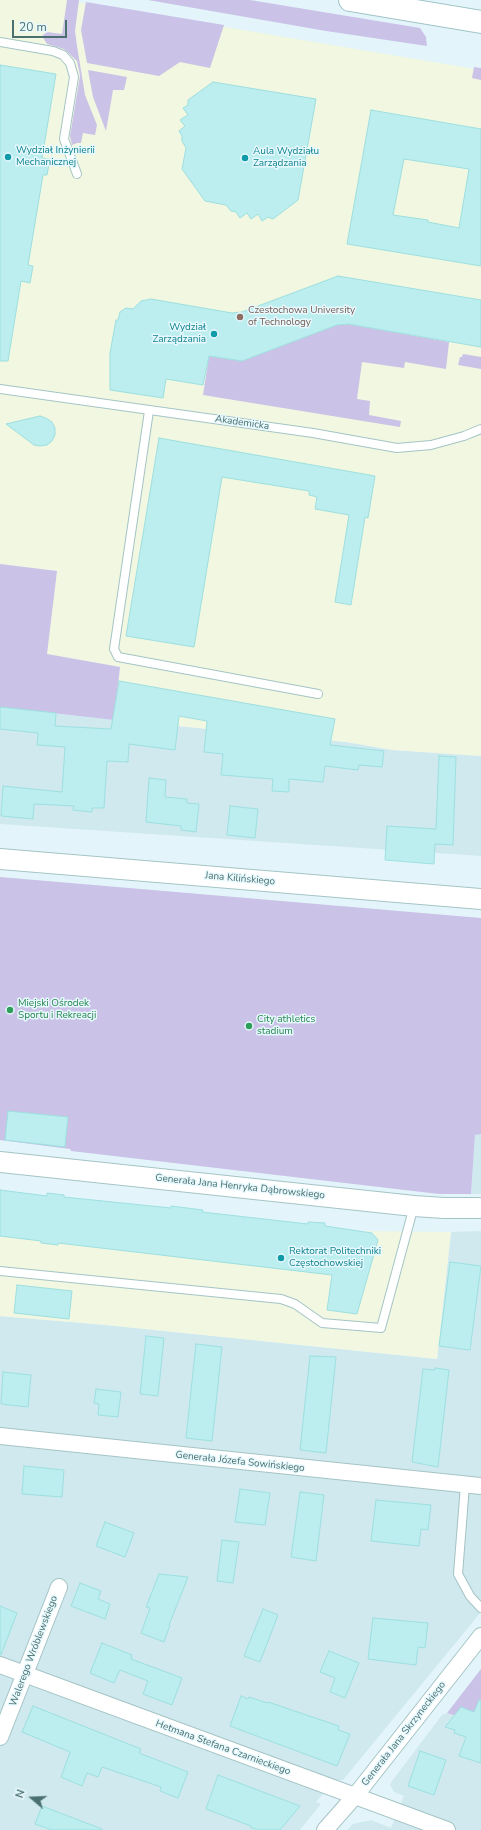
<!DOCTYPE html>
<html>
<head>
<meta charset="utf-8">
<style>
	body { margin:0 }
	#map { position:relative; width:481px; height:1830px; overflow:hidden; background:#e3f5fb; font-family:"Nunito Sans",sans-serif }
	canvas { display:block }
	.north { position:absolute; left:12px; top:1778px; width:40px; height:40px; -webkit-text-stroke:3px #e8f9fe; paint-order:stroke; rotate:289deg; font-size:11px; font-weight:700; line-height:16px; text-align:center; color:#4a7170 }
	.north::after { content:''; display:block; margin:auto; width:14px; height:18px; background:#4a7170; clip-path:polygon(50% 0,100% 100%,50% 72%,0 100%) }
	.scale { position:absolute; left:12px; top:20px; width:55px; height:18px; box-sizing:border-box; border:2px solid #4a7170; border-top:0; padding-left:5px; font-size:12px; line-height:14px; white-space:nowrap; color:#4a7170; -webkit-text-stroke:3px #e8f9fe; paint-order:stroke }
</style>
</head>
<body>
<div id="map">
<canvas width="481" height="1830"></canvas>
<div class="north">N</div>
<div class="scale">20 m</div>
</div>
<script>
const ctx = document.querySelector('canvas').getContext('2d');
ctx.lineJoin = 'round';
function fillPath(path, color) { ctx.fillStyle = color; ctx.fill(path, 'evenodd'); }
const shape = rows => new Path2D(rows.map(r => 'M' + r).join(''));
function strokePath(path, color, width, dash) { ctx.strokeStyle = color; ctx.lineWidth = width; ctx.lineCap = dash ? 'butt' : 'round'; ctx.setLineDash(dash || []); ctx.stroke(path); }
function label(font, color, halo, rows, align = 'center') {
  ctx.font = font + ' "Nunito Sans",sans-serif'; ctx.lineWidth = 3; ctx.setLineDash([]); ctx.textBaseline = 'middle'; ctx.strokeStyle = halo; ctx.fillStyle = color; for (const [text, x, y, turn = 0] of rows) {
    ctx.save(); ctx.translate(x, y); ctx.rotate((+turn || 0) * Math.PI / 180); ctx.textAlign = isNaN(turn) ? turn : align; if (halo) ctx.strokeText(text, 0, 0); ctx.fillText(text, 0, 0); ctx.restore();
  }
}
fillPath(shape([
	[0,707,114,720,346,742,393,750,481,756,481,856,0,824],
	[475,1134,481,1134,481,1194,471,1194],
	[481,1231,481,1612,343,1780,335,1780,316,1802,321,1804,300,1830,0,1830,0,1316,106,1325,437,1359,451,1232],
	[447,1713,481,1724,481,1830,347,1830,353,1824,371,1820,391,1828,404,1796,394,1792,390,1785,392,1781,442,1715]
]), '#cfe9ef');
fillPath(shape([
	[0,0,65,0,481,70,481,756,393,750,346,742,114,720,120,667,46,654,57,571,0,564],
	[0,1191,360,1231,451,1232,437,1359,106,1325,0,1316]
]), '#f1f7e0');
fillPath(shape([
	[67,0,79,0,75,31,77,46,85,95,97,125,95,135,83,133,81,143,77,143,72,145,70,136,80,76,79,70,77,61,64,49,47,44,42,36,47,32,62,34],
	[148,0,250,0,420,28,426,37,427,46,326,31],
	[86,2,224,25,210,68,180,62,159,76,87,63,81,30],
	[474,67,481,68,481,80,472,78],
	[88,70,127,77,124,90,113,90,106,131,93,97],
	[348,324,449,342,446,369,405,362,404,368,362,362,357,399,370,401,369,415,401,421,400,427,203,395,209,356,242,361,337,325],
	[463,354,481,357,481,369,458,365,460,357,462,357],
	[0,564,57,571,47,654,120,667,114,720,0,707],
	[0,877,481,918,481,1134,475,1135,471,1194,439,1194,71,1151,70,1149,0,1140],
	[481,1669,481,1724,447,1713]
]), '#cac2e7');
const building = shape([
	[0,65,56,74,42,158,50,159,47,175,43,175,28,265,33,266,30,283,21,281,8,361,0,361,0,65],
	[213,82,316,99,298,200,273,219,268,217,262,221,258,214,251,219,247,213,240,218,236,212,231,211,226,205,205,201,182,169,186,148,182,141,182,136,179,131,185,126,180,120,188,115,183,108,188,105,188,100,213,82],
	[371,110,481,129,481,266,347,244,371,110],
	[404,159,469,169,459,228,428,222,428,220,393,215,404,159],
	[338,276,481,300,481,347,348,324,337,325,242,361,209,356,203,385,166,379,163,398,110,390,110,353,116,320,118,320,120,312,126,308,133,309,141,301,151,299,232,313,242,312,338,276],
	[40,416,46,418,52,422,55,428,55,435,52,441,47,445,40,446,34,445,6,424,40,416],
	[159,438,375,476,368,518,365,517,351,605,335,602,349,515,315,509,317,497,309,495,309,491,222,477,194,647,126,636,159,438],
	[119,681,335,719,330,745,384,751,382,767,359,765,358,770,325,766,323,782,289,779,289,792,272,791,273,779,221,775,223,754,204,752,207,721,179,716,175,750,129,744,128,762,107,761,104,808,92,808,92,812,73,810,74,806,34,804,33,819,1,816,3,786,62,792,65,747,37,745,38,733,0,729,0,707,56,713,55,726,111,729,119,681],
	[439,756,456,757,453,845,435,844,434,864,385,860,387,826,436,829,439,756],
	[149,778,166,780,165,797,187,799,187,803,199,804,196,832,181,830,181,826,146,822,149,778],
	[230,806,258,809,255,838,227,835,230,806],
	[8,1111,68,1117,65,1147,5,1140,8,1111],
	[0,1190,47,1196,47,1193,64,1195,64,1197,171,1208,171,1206,203,1210,202,1212,308,1224,308,1222,325,1223,325,1226,372,1233,378,1240,357,1314,327,1310,332,1275,58,1243,58,1245,41,1243,41,1241,0,1236,0,1190],
	[450,1262,481,1266,470,1350,439,1346,450,1262],
	[17,1285,72,1291,69,1319,14,1313,17,1285],
	[146,1336,164,1338,158,1396,140,1394,146,1336],
	[196,1344,222,1347,212,1441,186,1438,196,1344],
	[310,1356,336,1357,326,1453,300,1450,310,1356],
	[435,1368,449,1370,438,1467,412,1462,423,1369,435,1370,435,1368],
	[3,1372,31,1375,28,1407,1,1404,3,1372],
	[96,1389,121,1392,118,1417,98,1415,99,1404,94,1403,96,1389],
	[24,1466,64,1470,62,1497,22,1494,24,1466],
	[240,1489,270,1493,265,1525,235,1522,240,1489],
	[300,1492,324,1495,316,1561,291,1557,300,1492],
	[376,1500,431,1505,428,1530,421,1529,419,1546,371,1541,376,1500],
	[105,1522,134,1533,125,1557,96,1546,105,1522],
	[222,1540,239,1542,233,1583,217,1581,222,1540],
	[159,1574,188,1577,169,1625,170,1625,164,1642,141,1633,150,1608,146,1607,159,1574],
	[80,1583,101,1591,98,1599,110,1604,105,1619,71,1606,80,1583],
	[0,1606,17,1613,1,1655,0,1655,0,1606],
	[263,1609,278,1615,260,1662,244,1656,263,1609],
	[373,1618,428,1623,425,1648,418,1647,416,1665,368,1659,373,1618],
	[102,1643,132,1655,131,1659,182,1678,172,1705,143,1694,148,1681,120,1670,114,1683,90,1673,102,1643],
	[329,1651,359,1663,345,1698,330,1692,335,1678,320,1672,329,1651],
	[241,1696,248,1699,249,1697,267,1703,268,1702,339,1726,338,1730,350,1734,337,1766,230,1726,241,1696],
	[479,1700,481,1700,481,1763,459,1756,466,1737,454,1733,455,1730,445,1727,461,1707,474,1712,479,1700],
	[33,1706,141,1749,139,1753,188,1772,178,1798,160,1791,161,1787,102,1767,98,1777,87,1773,82,1786,61,1777,70,1752,22,1732,33,1706],
	[420,1751,446,1760,434,1795,408,1786,420,1751],
	[218,1775,247,1786,300,1806,280,1830,258,1830,250,1827,251,1826,206,1809,218,1775],
	[42,1806,102,1829,102,1830,52,1830,35,1824,42,1806]
]);
fillPath(building, '#bcedef');
strokePath(building, '#9de0e0', 1);
const service = shape([
	[0,42,53,51,63,55,70,63,74,77,64,139,77,174],
	[0,389,313,433,397,448,431,445,464,436,481,429],
	[149,411,114,649,118,657,318,694],
	[0,1271,281,1299,295,1304,322,1323,381,1328,414,1206],
	[465,1485,458,1574,470,1596,481,1608]
]);
const minor = shape([
	[0,1436,481,1486],
	[0,1665,447,1830],
	[0,1737,59,1587],
	[325,1830,355,1796,481,1636]
]);
const tertiary = shape([
	[0,859,481,899],
	[0,1162,414,1206,444,1208,481,1208]
]);
const secondary = shape([
	[350,0,481,22]
]);
strokePath(service, '#a5c4c5', 10);
strokePath(minor, '#a5c4c5', 18);
strokePath(tertiary, '#a5c4c5', 22);
strokePath(secondary, '#a1c4c7', 24);
strokePath(service, '#fff', 8);
strokePath(minor, '#fff', 16);
strokePath(tertiary, '#fff', 20);
strokePath(secondary, '#fff', 22);
for (const [x, y, r, color] of [
	[8,157,4,"#0f9aa8"],
	[245,158,4,"#0f9aa8"],
	[240,317,4,"#8d6e63"],
	[214,334,4,"#0f9aa8"],
	[10,1010,4,"#2e9e5b"],
	[249,1026,4,"#2e9e5b"],
	[281,1258,4,"#0f9aa8"]
]) { const dot = new Path2D(); dot.arc(x, y, r, 0, 2 * Math.PI); ctx.fillStyle = color; ctx.fill(dot); strokePath(dot, '#e8f9fe', 1.5); }
label('10px', '#0d838f', '#e8f9fe', [
	["Wydział Inżynierii",16,151],
	["Mechanicznej",16,163],
	["Aula Wydziału",253,152],
	["Zarządzania",253,164],
	["Wydział",206,328,"right"],
	["Zarządzania",206,340,"right"],
	["Rektorat Politechniki",289,1252],
	["Częstochowskiej",289,1264]
], 'left');
label('10px', '#785e54', '#e8f9fe', [
	["Czestochowa University",248,311],
	["of Technology",248,323]
], 'left');
label('10px', '#4a7170', '#e8f9fe', [
	["Akademicka",242,423,8],
	["Jana Kilińskiego",240,879,5],
	["Generała Jana Henryka Dąbrowskiego",240,1187,6],
	["Generała Józefa Sowińskiego",240,1462,6],
	["Walerego Wróblewskiego",34,1651,-69],
	["Generała Jana Skrzyneckiego",404,1734,-52],
	["Hetmana Stefana Czarnieckiego",223,1748,20]
]);
label('10px', '#27864d', '#e8f9fe', [
	["Miejski Ośrodek",18,1004],
	["Sportu i Rekreacji",18,1016],
	["City athletics",257,1020],
	["stadium",257,1032]
], 'left');
</script>
</body>
</html>
